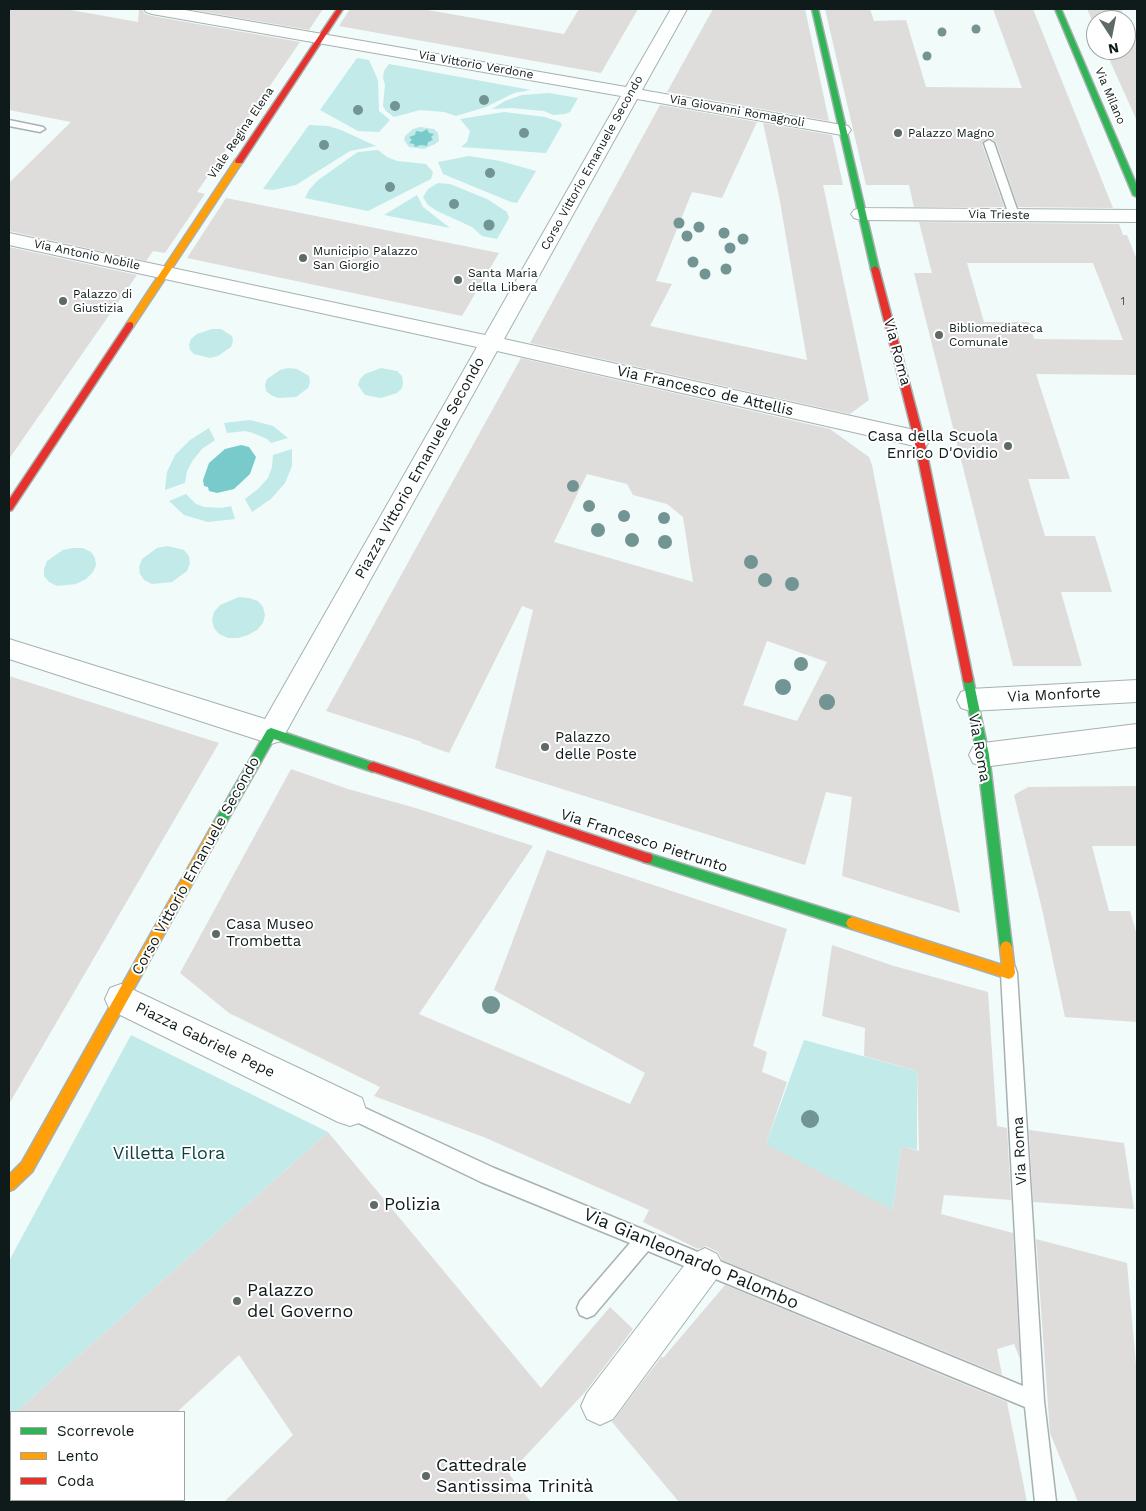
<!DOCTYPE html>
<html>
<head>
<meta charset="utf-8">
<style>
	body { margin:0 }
	#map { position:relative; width:1146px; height:1511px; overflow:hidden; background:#f0fbfa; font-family:"Work Sans",sans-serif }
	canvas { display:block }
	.frame { position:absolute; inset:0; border:10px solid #0f1b1a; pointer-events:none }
	.legend { position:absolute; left:10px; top:1411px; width:175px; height:90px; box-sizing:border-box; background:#fff; border:1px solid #9fa4a3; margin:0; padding:6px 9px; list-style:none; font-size:15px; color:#0f1b1a }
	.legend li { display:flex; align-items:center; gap:10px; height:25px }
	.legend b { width:25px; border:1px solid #9fa4a3 }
	.north { position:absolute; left:1086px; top:10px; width:50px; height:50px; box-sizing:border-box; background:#fff; border:1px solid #9fa4a3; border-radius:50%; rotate:169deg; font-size:14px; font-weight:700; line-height:20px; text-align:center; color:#0f1b1a }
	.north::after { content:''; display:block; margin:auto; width:18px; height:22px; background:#5e6968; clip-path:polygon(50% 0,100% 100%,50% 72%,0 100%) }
</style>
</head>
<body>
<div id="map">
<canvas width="1146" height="1511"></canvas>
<div class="frame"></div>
<ul class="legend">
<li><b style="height:6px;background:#30b455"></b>Scorrevole</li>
<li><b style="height:6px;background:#ff9f0a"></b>Lento</li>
<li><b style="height:6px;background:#e5322d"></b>Coda</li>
</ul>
<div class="north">N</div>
</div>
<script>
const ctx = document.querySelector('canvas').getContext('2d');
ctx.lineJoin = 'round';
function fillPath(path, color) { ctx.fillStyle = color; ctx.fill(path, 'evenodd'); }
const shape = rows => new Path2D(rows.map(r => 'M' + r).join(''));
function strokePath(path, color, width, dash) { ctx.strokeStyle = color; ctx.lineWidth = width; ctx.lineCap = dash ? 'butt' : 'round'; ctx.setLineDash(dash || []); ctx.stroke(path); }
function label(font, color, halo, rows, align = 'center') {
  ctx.font = font + ' "Work Sans",sans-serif'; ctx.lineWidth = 4; ctx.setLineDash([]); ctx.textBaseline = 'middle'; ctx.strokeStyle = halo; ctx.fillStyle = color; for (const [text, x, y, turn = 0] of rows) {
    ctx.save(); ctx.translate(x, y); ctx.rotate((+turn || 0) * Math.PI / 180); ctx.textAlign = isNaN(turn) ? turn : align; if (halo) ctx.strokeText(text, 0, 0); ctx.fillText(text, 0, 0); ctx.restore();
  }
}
fillPath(shape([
	[357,58,369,60,378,80,379,111,390,120,379,132,358,131,320,110],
	[389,64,531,90,514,93,486,107,456,116,444,112,420,110,394,117,386,111,383,106,385,85,383,78,384,71],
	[549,93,578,98,570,112,565,114,553,115,544,111,511,108,492,109,505,101,522,95],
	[504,112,545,117,560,122,562,125,546,153,461,147,467,142,470,131,460,119],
	[309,125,328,126,341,130,376,146,350,151,296,185,273,190,263,189],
	[420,127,434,129,438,133,439,141,435,144,424,149,409,147,404,140,405,136,413,129],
	[378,150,387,157,397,161,426,164,433,172,431,179,368,211,305,198,309,190,317,181,352,156,358,152],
	[469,156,500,161,536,171,517,203,511,202,443,174,438,162],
	[438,183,450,184,487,199,507,212,509,218,497,239,482,236,472,227,437,211,428,205,423,197,428,189],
	[417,195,423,207,450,228,384,215],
	[212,329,221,329,232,336,233,341,231,347,218,356,210,358,194,354,190,350,189,345,191,339,197,334],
	[288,368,297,369,309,376,310,382,308,388,296,397,278,398,271,395,266,391,265,385,267,379,280,370],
	[381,368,397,371,402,376,403,382,402,388,397,393,381,398,365,395,358,385,360,379,365,374],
	[250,420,273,426,288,438,271,443,267,439,253,433,245,431,227,433,224,423],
	[209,428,215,440,202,449,193,460,187,471,185,483,165,490,167,472,175,455,190,440],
	[292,449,292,466,285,483,271,499,252,512,245,499,258,489,268,478,272,467,273,455],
	[186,494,196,504,204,507,222,508,231,506,235,519,208,522,184,515,169,501],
	[167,546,184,550,189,556,190,563,187,571,172,582,152,584,144,580,140,574,139,567,142,559,157,548],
	[73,548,83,548,91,552,95,558,96,565,93,572,86,579,76,584,57,586,49,582,44,576,44,569,47,561,63,550],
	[239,597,249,598,258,601,263,607,265,615,263,623,257,630,248,635,238,638,228,638,219,634,214,628,212,620,214,612,220,605],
	[131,1035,328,1132,16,1412,11,1412,11,1417,9,1419,9,1261],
	[804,1040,917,1071,917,1150,901,1146,893,1210,763,1152]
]), '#c2eae9');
fillPath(shape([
	[427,129,429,133,434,134,431,137,433,140,428,142,427,146,421,145,415,147,414,144,409,143,412,140,409,137,415,135,416,131,422,132],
	[241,445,249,447,256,457,250,474,234,489,217,493,209,491,208,487,204,486,203,480,209,463,225,449]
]), '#78cbca');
fillPath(shape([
	[9,9,65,9,138,22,139,9,142,9,145,14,152,16,300,42,197,192,205,194,165,253,153,251,146,261,9,231,9,183,71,122,9,110],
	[188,9,323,9,309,30],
	[350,9,422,9,564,34,579,9,638,9,601,73,339,26],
	[713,9,805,9,829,121,667,92],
	[825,9,870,9,874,21,906,20,926,87,1022,88,993,9,1033,9,1113,208,1018,207,996,142,990,138,982,144,1004,207,914,207,909,185,866,185],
	[1087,9,1121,9,1137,43,1137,121,1105,50,1126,50,1126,20,1096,20,1096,29],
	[660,105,757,122,722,198,692,192,656,281,672,284,650,326,807,360,779,196,763,123,832,135,843,185,823,185,869,400,850,414,530,343],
	[226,198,296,212,499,253,462,316,187,258],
	[919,222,1119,224,1123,235,1127,235,1137,260,1137,375,1036,374,1070,479,1028,479,1045,536,1095,536,1112,592,1061,592,1082,666,1013,666,914,273,932,273],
	[967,263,1093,263,1123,340,1034,339,1029,322,984,322],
	[9,247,137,275,9,459],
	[521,358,830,429,869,457,872,465,960,913,842,876,852,797,826,792,805,865,495,768,533,610,522,606,449,753,421,743,422,742,326,711],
	[587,474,627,484,633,495,667,504,683,517,693,582,554,542],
	[767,641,827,662,797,721,743,705],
	[9,676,219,743,9,1104],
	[291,769,348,789,419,809,533,846,419,1014,630,1104,645,1073,494,990,547,850,787,929,753,1046,767,1052,762,1072,787,1082,766,1144,893,1210,901,1146,919,1151,917,1071,864,1056,865,1028,822,1016,832,945,894,966,988,992,997,1126,1007,1128,1011,1200,944,1195,941,1214,1013,1233,1020,1359,1014,1344,997,1349,1002,1375,722,1260,718,1252,706,1246,698,1249,643,1222,649,1210,486,1138,374,1096,380,1087,229,1013,180,973],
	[1137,786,1137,846,1092,846,1109,911,1130,911,1137,935,1137,1022,1065,1017,1042,909,1014,795,1028,787],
	[1029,1130,1124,1143,1134,1209,1033,1202],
	[328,1132,541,1388,610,1307,633,1329,586,1391,509,1474,531,1502,224,1502,293,1435,239,1355,177,1412,16,1412],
	[1036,1239,1127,1263,1137,1376,1137,1502,1078,1502,1050,1433],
	[725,1285,1007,1402,1027,1502,679,1502,612,1422,662,1356,663,1358]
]), '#dedddc');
const lane = shape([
	[9,120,43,127,45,129,40,132,9,126,9,120],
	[989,140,994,143,1019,215,1018,217,1010,217,1009,215,984,143,989,140],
	[1009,965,1015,967,1017,973,1044,1401,1056,1502,1035,1502,1025,1407,648,1251,594,1315,587,1318,580,1315,577,1308,580,1301,630,1243,481,1182,344,1116,341,1110,344,1104,350,1101,494,1168,1023,1386,1001,973,1003,967,1009,965]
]);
const street = shape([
	[144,9,179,9,626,87,671,9,687,9,642,90,842,125,848,126,851,130,848,134,842,135,637,99,504,339,919,431,927,433,930,439,927,445,919,447,497,351,281,741,271,744,9,659,9,639,265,719,477,347,9,245,9,233,485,335,621,96,152,14,146,12,144,9],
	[861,208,1137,210,1137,222,861,220,854,218,851,214,854,210,861,208],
	[1137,680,1137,702,970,711,961,708,957,700,961,692,970,689,1137,680],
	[1137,724,1137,747,983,767,973,763,969,755,973,747,983,743,1137,724],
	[121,984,362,1098,366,1110,362,1122,350,1126,338,1122,110,1010,105,999,110,988,121,984],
	[705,1248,717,1254,723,1266,717,1278,613,1419,600,1425,587,1419,581,1406,587,1393,693,1254,705,1248]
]);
const fast = shape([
	[812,9,818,9,879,269,875,272,871,269,812,9],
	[1055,9,1061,9,1137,186,1137,197,1133,195,1055,9],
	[968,675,972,676,973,679,989,755,1012,947,1010,951,1006,953,1002,951,1000,947,977,755,963,679,964,676,968,675],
	[271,728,377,764,379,767,377,770,373,772,274,739,222,830,218,831,214,830,212,826,214,822,267,730,271,728],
	[647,853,852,917,856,919,858,923,856,927,852,929,647,863,643,862,641,858,643,854,647,853]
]);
const slow = shape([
	[236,159,243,161,133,327,127,327,127,323,236,159],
	[218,821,222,822,224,826,222,830,32,1172,14,1189,9,1191,9,1175,22,1162,214,822,218,821],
	[852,917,1002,965,1000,947,1002,943,1006,941,1010,943,1012,947,1015,973,1013,977,1009,979,852,929,848,927,846,923,848,919,852,917]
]);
const jam = shape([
	[337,9,343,9,242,163,236,163,235,161,337,9],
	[875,266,879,269,924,439,973,679,972,682,968,683,964,682,963,679,914,439,871,269,875,266],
	[130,322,133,323,133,327,12,510,9,511,9,500,127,323,130,322],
	[373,762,647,853,651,854,653,858,651,862,647,863,369,770,367,767,369,764,373,762]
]);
strokePath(lane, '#a7b1b1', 3);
strokePath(street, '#a7b1b1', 2);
strokePath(fast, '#a7b1b1', 3);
strokePath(slow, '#a7b1b1', 3);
strokePath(jam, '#a7b1b1', 3);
fillPath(lane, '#fdfefe');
fillPath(street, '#fdfefe');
fillPath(fast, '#30b455');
fillPath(slow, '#ff9f0a');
fillPath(jam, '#e5322d');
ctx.fillStyle = '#729493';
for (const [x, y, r] of [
	[976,29,4.5],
	[942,32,4.5],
	[927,56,4.5],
	[484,100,5],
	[395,106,5],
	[358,110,5],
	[524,133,5],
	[324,145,5],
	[490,173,5],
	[390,187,5],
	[454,204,5],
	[679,223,5.5],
	[489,225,5.5],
	[699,227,5.5],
	[724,233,5.5],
	[687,236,5.5],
	[743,239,5.5],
	[730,248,5.5],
	[693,262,5.5],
	[726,269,5.5],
	[705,274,5.5],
	[573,486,6],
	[589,506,6],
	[624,516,6],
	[664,518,6],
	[598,530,7],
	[632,540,7],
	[665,542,7],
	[751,562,7],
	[765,580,7],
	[792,584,7],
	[801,664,7],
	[783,687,8],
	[827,702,8],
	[491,1005,9],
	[810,1119,9]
]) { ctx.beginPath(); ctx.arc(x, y, r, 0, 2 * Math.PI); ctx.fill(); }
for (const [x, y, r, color] of [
	[898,133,5,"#5e6968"],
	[303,258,5,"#5e6968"],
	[458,280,5,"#5e6968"],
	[63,301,5,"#5e6968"],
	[939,335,5,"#5e6968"],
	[1008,446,5,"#5e6968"],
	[545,747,5,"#5e6968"],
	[216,934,5,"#5e6968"],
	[374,1205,5,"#5e6968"],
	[237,1301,5,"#5e6968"],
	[426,1476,5,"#5e6968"]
]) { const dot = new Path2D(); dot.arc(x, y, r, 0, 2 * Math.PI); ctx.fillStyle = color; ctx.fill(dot); strokePath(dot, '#fff', 2); }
label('11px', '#434c4a', null, [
	["1",1123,302]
]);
label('12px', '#0f1b1a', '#fff', [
	["Via Vittorio Verdone",476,65,10],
	["Via Milano",1110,96,67],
	["Via Giovanni Romagnoli",737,111,10],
	["Viale Regina Elena",241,133,-56],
	["Corso Vittorio Emanuele Secondo",592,163,-61],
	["Via Trieste",999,215,1],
	["Via Antonio Nobile",87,255,12]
]);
label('12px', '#0f1b1a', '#fff', [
	["Palazzo Magno",908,133],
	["Municipio Palazzo",313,251],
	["San Giorgio",313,265],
	["Santa Maria",468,273],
	["della Libera",468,287],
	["Palazzo di",73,294],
	["Giustizia",73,308],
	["Bibliomediateca",949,328],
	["Comunale",949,342]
], 'left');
label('15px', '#0f1b1a', '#fff', [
	["Via Roma",897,352,75],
	["Via Francesco de Attellis",705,391,13],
	["Piazza Vittorio Emanuele Secondo",420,468,-61],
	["Via Monforte",1054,695,-3],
	["Via Roma",979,748,80],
	["Via Francesco Pietrunto",644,841,18],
	["Corso Vittorio Emanuele Secondo",196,866,-61],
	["Piazza Gabriele Pepe",205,1040,26],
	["Via Roma",1020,1151,-93]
]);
label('15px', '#0f1b1a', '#fff', [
	["Casa della Scuola",998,437,"right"],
	["Enrico D'Ovidio",998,454,"right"],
	["Palazzo",555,738],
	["delle Poste",555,755],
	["Casa Museo",226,925],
	["Trombetta",226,942]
], 'left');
label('18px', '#0a3f3f', '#fff', [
	["Villetta Flora",169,1154]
]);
label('18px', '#0f1b1a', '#fff', [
	["Polizia",384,1205],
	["Palazzo",247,1291],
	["del Governo",247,1312],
	["Cattedrale",436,1466],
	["Santissima Trinità",436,1487]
], 'left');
label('18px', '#0f1b1a', '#fff', [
	["Via Gianleonardo Palombo",691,1259,23]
]);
</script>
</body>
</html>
